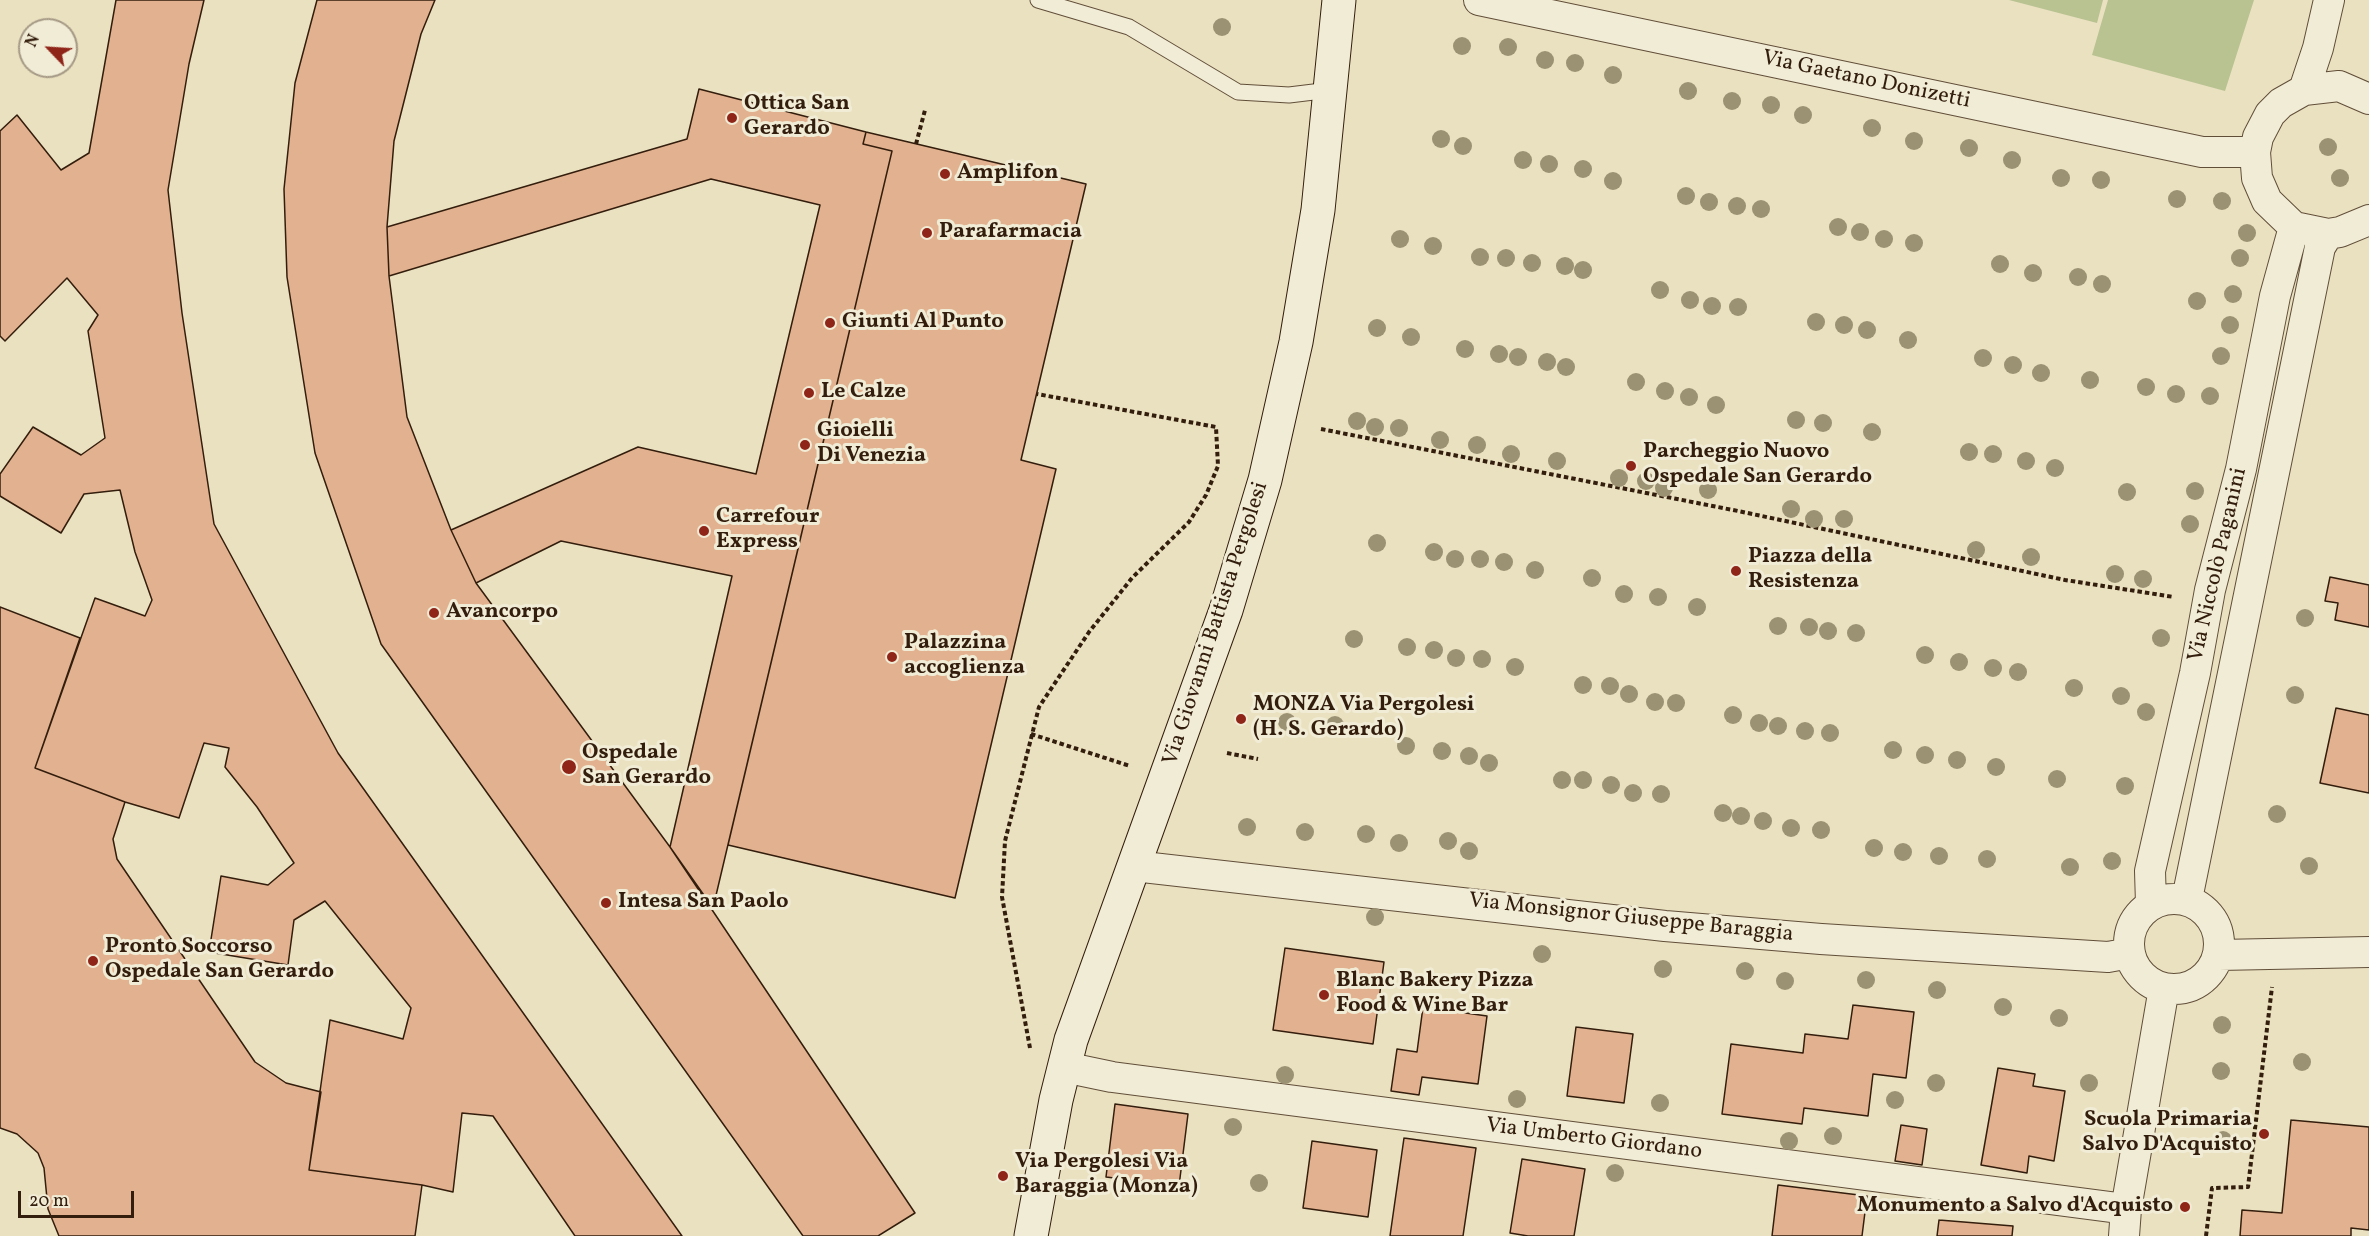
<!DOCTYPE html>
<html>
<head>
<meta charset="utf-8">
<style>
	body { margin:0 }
	#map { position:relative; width:2369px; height:1236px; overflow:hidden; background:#eae1c0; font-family:Vollkorn,serif }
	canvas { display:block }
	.north { position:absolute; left:18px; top:18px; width:60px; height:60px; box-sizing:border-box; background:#f1ecd6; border:2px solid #a59985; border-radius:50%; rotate:295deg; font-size:16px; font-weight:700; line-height:24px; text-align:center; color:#331d0c }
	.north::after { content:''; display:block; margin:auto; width:21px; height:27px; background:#8f2418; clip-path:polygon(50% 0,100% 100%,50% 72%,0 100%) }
	.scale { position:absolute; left:18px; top:1191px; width:116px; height:27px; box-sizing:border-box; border:3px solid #331d0c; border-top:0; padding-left:8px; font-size:18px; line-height:21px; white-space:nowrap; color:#331d0c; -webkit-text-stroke:4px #f1ecd6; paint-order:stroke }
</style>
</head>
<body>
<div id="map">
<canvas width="2369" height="1236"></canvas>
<div class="north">N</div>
<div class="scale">20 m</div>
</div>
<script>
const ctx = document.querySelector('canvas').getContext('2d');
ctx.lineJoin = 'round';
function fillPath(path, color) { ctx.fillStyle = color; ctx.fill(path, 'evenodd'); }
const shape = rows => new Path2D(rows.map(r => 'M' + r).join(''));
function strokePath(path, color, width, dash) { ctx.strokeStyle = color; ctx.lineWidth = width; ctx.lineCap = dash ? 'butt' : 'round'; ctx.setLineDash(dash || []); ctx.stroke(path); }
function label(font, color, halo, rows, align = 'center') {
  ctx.font = font + ' Vollkorn,serif'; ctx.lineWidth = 6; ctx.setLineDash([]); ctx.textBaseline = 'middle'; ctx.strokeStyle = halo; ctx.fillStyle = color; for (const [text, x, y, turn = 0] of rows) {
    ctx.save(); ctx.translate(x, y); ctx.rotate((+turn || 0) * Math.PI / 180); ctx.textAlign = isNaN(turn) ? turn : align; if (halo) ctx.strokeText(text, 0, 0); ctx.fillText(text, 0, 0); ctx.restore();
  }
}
fillPath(shape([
	[2009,0,2103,0,2097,23],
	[2108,0,2254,0,2225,91,2092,55]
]), '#b9c291');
const building = shape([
	[116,0,204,0,189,64,168,190,182,313,214,524,338,753,682,1236,575,1236,493,1116,462,1113,453,1192,422,1185,309,1170,330,1020,403,1039,411,1008,325,901,294,920,288,965,209,952,221,876,268,885,294,863,257,807,225,767,229,748,204,743,179,818,125,802,35,768,95,598,145,616,152,600,135,552,120,490,84,494,61,533,0,496,0,474,33,427,81,455,105,438,88,331,98,315,67,278,5,341,0,336,0,131,17,115,61,170,89,153,116,0],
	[317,0,435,0,421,34,394,141,387,227,389,276,407,417,451,530,476,583,670,847,915,1213,878,1236,803,1236,381,644,315,453,287,277,284,189,295,83,317,0],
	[699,89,866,132,863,144,892,151,713,908,670,847,732,576,561,541,476,583,451,530,638,447,756,474,820,205,711,179,389,276,387,227,687,139,699,89],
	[866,132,1086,184,1021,460,1056,469,955,898,728,845,892,151,863,144,866,132],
	[2330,577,2369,585,2369,627,2335,620,2338,603,2325,601,2330,577],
	[0,607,80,638,35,768,125,802,113,839,117,859,255,1062,286,1083,321,1092,309,1170,422,1185,415,1236,59,1236,48,1209,44,1168,38,1153,17,1134,0,1128,0,607],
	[2336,708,2369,715,2369,793,2320,783,2336,708],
	[1285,948,1384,962,1373,1044,1273,1030,1285,948],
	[1853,1005,1914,1012,1906,1078,1873,1074,1868,1116,1804,1108,1802,1124,1722,1114,1731,1044,1803,1053,1805,1034,1848,1039,1853,1005],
	[1423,1007,1487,1016,1478,1084,1422,1077,1419,1095,1391,1091,1397,1049,1417,1052,1423,1007],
	[1576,1027,1633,1034,1624,1103,1567,1096,1576,1027],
	[1998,1068,2035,1074,2033,1086,2065,1091,2054,1161,2029,1156,2027,1173,1981,1165,1998,1068],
	[1115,1104,1188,1114,1179,1186,1106,1177,1115,1104],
	[2291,1120,2369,1127,2369,1230,2351,1228,2351,1236,2240,1236,2242,1210,2282,1213,2291,1120],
	[1901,1125,1927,1129,1922,1165,1895,1161,1901,1125],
	[1404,1138,1476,1148,1463,1236,1390,1236,1404,1138],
	[1312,1141,1377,1150,1368,1217,1303,1208,1312,1141],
	[1522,1159,1585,1169,1574,1236,1528,1236,1510,1233,1522,1159],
	[1778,1185,1867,1196,1862,1236,1772,1236,1778,1185],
	[1939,1220,2013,1226,2012,1236,1937,1236,1939,1220]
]);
fillPath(building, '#e2b18f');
strokePath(building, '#331d0c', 1.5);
const lane = shape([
	[1038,0,1129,27,1238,92,1289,95,1330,90]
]);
const street = shape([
	[1479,0,2202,152,2255,152],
	[2304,90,2318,48,2329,0],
	[2369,99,2339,86,2304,90,2281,103,2270,114,2258,137,2255,152,2257,178,2267,201,2294,227,2328,234,2340,232,2369,220],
	[1134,866,1665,926,1821,939,2108,957,2130,953],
	'2129 944a45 45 0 1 1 90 0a45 45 0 1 1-90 0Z',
	[2187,899,2320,247,2328,234],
	[2151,904,2150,871,2195,673,2210,590,2241,469,2275,296,2294,227],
	[2219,955,2369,952],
	[1064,1067,1112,1077,2126,1209],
	[2124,1236,2126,1209,2164,988]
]);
const secondary = shape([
	[1031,1236,1056,1100,1071,1040,1226,610,1265,480,1296,342,1318,210,1339,0]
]);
strokePath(lane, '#614e39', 17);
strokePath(street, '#614e39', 32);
strokePath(secondary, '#331d0c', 35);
strokePath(shape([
	[916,144,925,110],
	[1321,429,1738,511,2065,580,2174,597],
	[1031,734,1130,766],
	[1227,753,1258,759],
	[1030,1048,1002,897,1005,841,1039,707,1089,632,1132,578,1189,522,1206,495,1218,466,1216,427,1037,394],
	[2206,1236,2212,1188,2248,1187,2272,987]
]), '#331d0c', 4, [4.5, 3]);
strokePath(lane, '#f1ecd6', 15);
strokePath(street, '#f1ecd6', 30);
strokePath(secondary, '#f1ecd6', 33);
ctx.fillStyle = '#9b9173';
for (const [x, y] of [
	[1222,27],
	[1462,46],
	[1508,47],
	[1545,60],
	[1575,63],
	[1613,75],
	[1688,91],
	[1732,101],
	[1771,105],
	[1803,115],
	[1872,128],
	[1441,139],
	[1914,141],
	[1463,146],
	[2328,147],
	[1969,148],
	[1523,160],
	[2012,160],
	[1549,164],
	[1583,169],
	[2061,178],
	[2340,178],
	[2101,180],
	[1613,181],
	[1686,196],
	[2177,199],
	[2222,201],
	[1709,202],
	[1737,206],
	[1761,209],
	[1838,227],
	[1860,232],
	[2247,233],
	[1400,239],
	[1884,239],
	[1914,243],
	[1433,246],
	[1480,257],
	[1506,258],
	[2240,258],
	[1532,263],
	[2000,264],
	[1565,266],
	[1583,270],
	[2033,273],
	[2078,277],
	[2102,284],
	[1660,290],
	[2233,294],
	[1690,300],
	[2197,301],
	[1712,306],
	[1738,307],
	[1816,322],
	[1844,325],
	[2230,325],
	[1377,328],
	[1867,330],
	[1411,337],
	[1908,340],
	[1465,349],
	[1499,354],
	[2221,356],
	[1518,357],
	[1983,358],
	[1547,362],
	[2013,365],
	[1566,367],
	[2041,373],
	[2090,380],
	[1636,382],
	[2146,387],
	[1665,391],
	[2176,394],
	[2210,396],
	[1689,397],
	[1716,405],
	[1796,420],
	[1357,421],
	[1823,423],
	[1375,427],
	[1399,428],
	[1872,432],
	[1440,440],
	[1477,445],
	[1969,452],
	[1511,454],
	[1993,454],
	[1557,461],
	[2026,461],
	[2055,468],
	[1619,478],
	[1646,481],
	[1664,488],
	[1708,490],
	[2195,491],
	[2127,492],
	[1791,509],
	[1814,519],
	[1844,519],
	[2190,524],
	[1377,543],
	[1976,550],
	[1434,552],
	[2031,557],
	[1455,559],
	[1480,559],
	[1504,562],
	[1535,570],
	[2115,574],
	[1592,578],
	[2143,579],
	[1624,594],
	[1658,597],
	[1697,607],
	[2305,618],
	[1778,626],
	[1809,627],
	[1828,631],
	[1856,633],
	[2161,638],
	[1354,639],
	[1407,647],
	[1434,650],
	[1925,655],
	[1456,658],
	[1482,659],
	[1959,662],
	[1515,667],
	[1993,668],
	[2018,672],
	[1583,685],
	[1610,686],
	[2074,688],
	[1629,694],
	[2295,695],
	[2121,696],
	[1655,702],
	[1676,703],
	[2146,712],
	[1733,715],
	[1287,722],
	[1759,723],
	[1335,725],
	[1778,726],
	[1805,731],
	[1830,733],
	[1406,746],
	[1893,750],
	[1442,751],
	[1925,755],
	[1469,756],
	[1957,760],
	[1489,763],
	[1996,767],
	[2057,779],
	[1562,780],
	[1583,780],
	[1611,785],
	[2125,786],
	[1633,793],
	[1661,794],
	[1723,813],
	[2277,814],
	[1741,816],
	[1763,821],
	[1247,827],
	[1791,828],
	[1821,830],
	[1305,832],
	[1366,834],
	[1448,841],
	[1399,843],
	[1874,848],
	[1469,851],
	[1903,852],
	[1939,856],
	[1987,859],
	[2112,861],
	[2309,866],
	[2070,867],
	[1375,917],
	[1542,954],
	[1663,969],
	[1745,971],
	[1866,980],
	[1785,981],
	[1937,990],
	[2003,1007],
	[2059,1018],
	[2222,1025],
	[2302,1062],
	[2221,1071],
	[1285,1075],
	[1936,1083],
	[2089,1083],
	[1517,1099],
	[1895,1100],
	[1660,1103],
	[1233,1127],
	[1833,1136],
	[2223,1140],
	[1789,1141],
	[1615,1173],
	[1259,1183]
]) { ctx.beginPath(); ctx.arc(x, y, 9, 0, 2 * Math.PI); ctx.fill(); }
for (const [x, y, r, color] of [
	[732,118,6,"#8f2418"],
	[945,174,6,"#8f2418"],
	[927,233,6,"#8f2418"],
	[830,323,6,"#8f2418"],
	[809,393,6,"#8f2418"],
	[805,445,6,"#8f2418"],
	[1631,466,6,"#8f2418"],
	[704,531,6,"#8f2418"],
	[1736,571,6,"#8f2418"],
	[434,613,6,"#8f2418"],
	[892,657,6,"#8f2418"],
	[1241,719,6,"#8f2418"],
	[569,767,8,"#8f2418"],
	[606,903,6,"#8f2418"],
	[93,961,6,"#8f2418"],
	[1324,995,6,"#8f2418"],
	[2264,1134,6,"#8f2418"],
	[1003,1176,6,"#8f2418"],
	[2185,1207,6,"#8f2418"]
]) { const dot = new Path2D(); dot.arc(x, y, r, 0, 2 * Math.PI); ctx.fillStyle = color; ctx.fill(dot); strokePath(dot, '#f1ecd6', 2); }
label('22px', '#331d0c', '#f1ecd6', [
	["Via Gaetano Donizetti",1866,81,12],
	["Via Niccolò Paganini",2219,565,-77],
	["Via Giovanni Battista Pergolesi",1217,624,-72],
	["Via Monsignor Giuseppe Baraggia",1631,919,6],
	["Via Umberto Giordano",1594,1140,7]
]);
label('bold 22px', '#331d0c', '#f1ecd6', [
	["Ottica San",744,105],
	["Gerardo",744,130],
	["Amplifon",957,174],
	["Parafarmacia",939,233],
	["Giunti Al Punto",842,323],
	["Le Calze",821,393],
	["Gioielli",817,432],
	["Di Venezia",817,457],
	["Parcheggio Nuovo",1643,453],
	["Ospedale San Gerardo",1643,478],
	["Carrefour",716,518],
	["Express",716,543],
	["Piazza della",1748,558],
	["Resistenza",1748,583],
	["Avancorpo",446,613],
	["Palazzina",904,644],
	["accoglienza",904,669],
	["MONZA Via Pergolesi",1253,706],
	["(H. S. Gerardo)",1253,731],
	["Ospedale",582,754],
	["San Gerardo",582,779],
	["Intesa San Paolo",618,903],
	["Pronto Soccorso",105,948],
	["Ospedale San Gerardo",105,973],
	["Blanc Bakery Pizza",1336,982],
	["Food & Wine Bar",1336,1007],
	["Scuola Primaria",2252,1121,"right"],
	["Salvo D'Acquisto",2252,1146,"right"],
	["Via Pergolesi Via",1015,1163],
	["Baraggia (Monza)",1015,1188],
	["Monumento a Salvo d'Acquisto",2173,1207,"right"]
], 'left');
</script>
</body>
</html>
